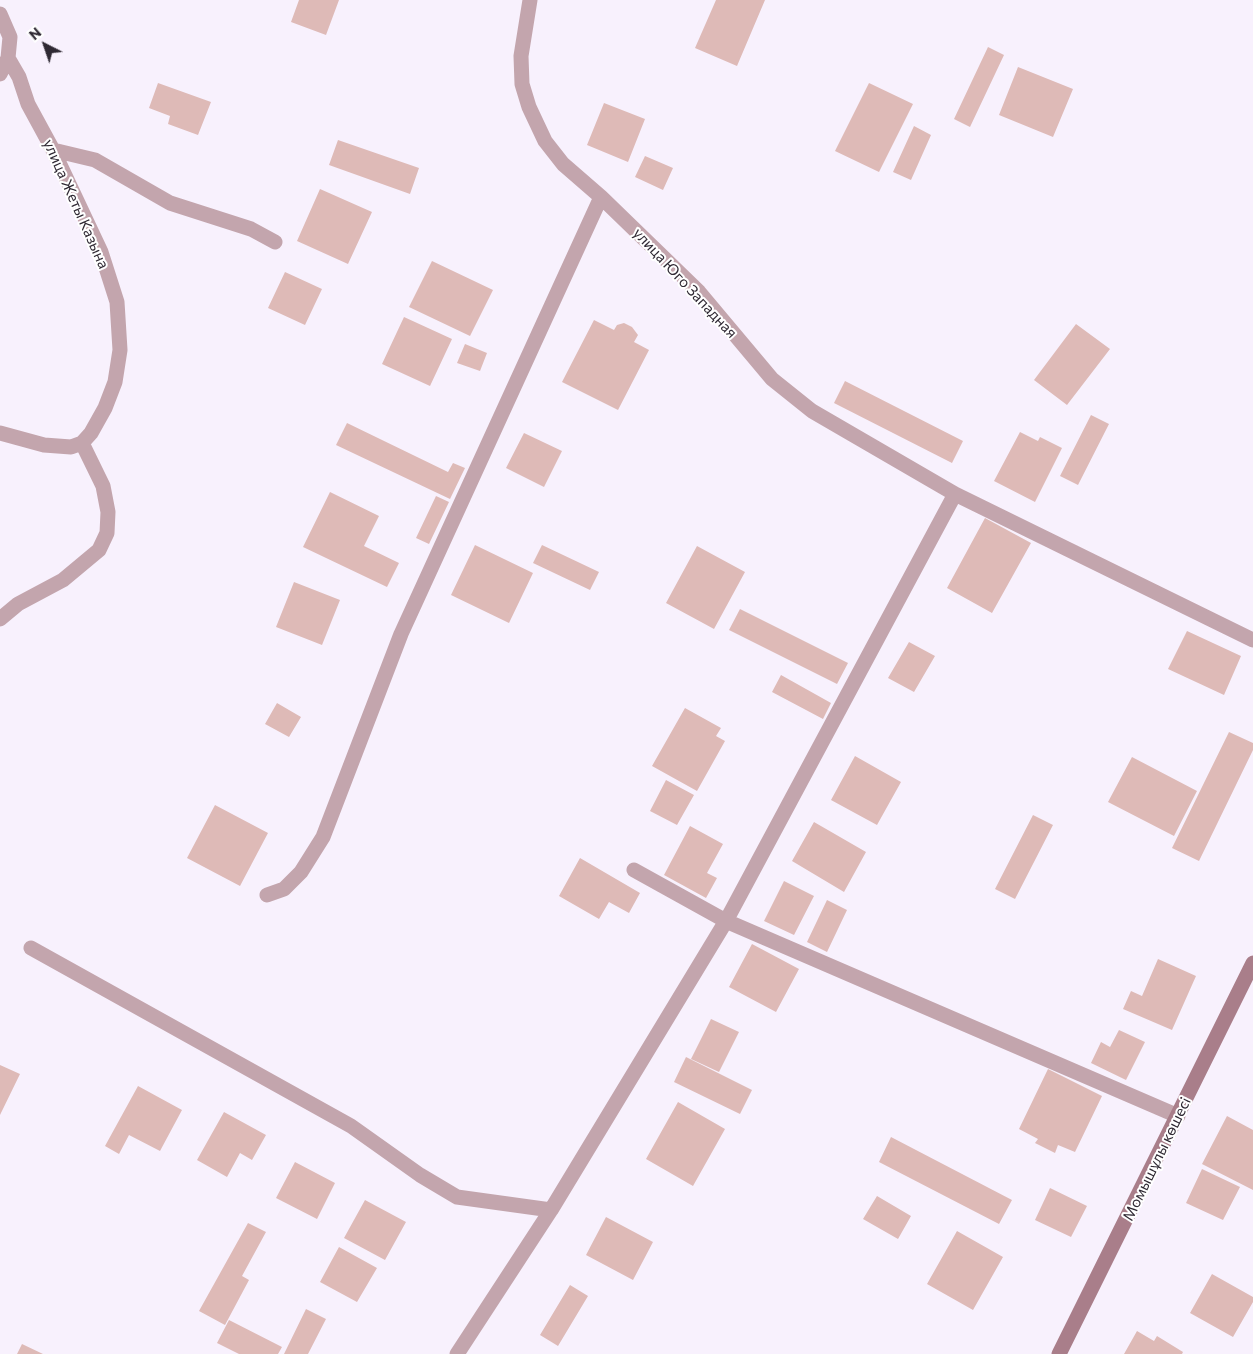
<!DOCTYPE html>
<html>
<head>
<meta charset="utf-8">
<style>
	body { margin:0 }
	#map { position:relative; width:1253px; height:1354px; overflow:hidden; background:#f8f1fd; font-family:Commissioner,sans-serif }
	canvas { display:block }
	.north { position:absolute; left:20px; top:20px; width:50px; height:50px; -webkit-text-stroke:4px #fff; paint-order:stroke; rotate:319deg; font-size:14px; font-weight:700; line-height:20px; text-align:center; color:#2f2933 }
	.north::after { content:''; display:block; margin:auto; width:18px; height:22px; background:#2f2933; clip-path:polygon(50% 0,100% 100%,50% 72%,0 100%) }
</style>
</head>
<body>
<div id="map">
<canvas width="1253" height="1354"></canvas>
<div class="north">N</div>
</div>
<script>
const ctx = document.querySelector('canvas').getContext('2d');
ctx.lineJoin = 'round';
function fillPath(path, color) { ctx.fillStyle = color; ctx.fill(path, 'evenodd'); }
const shape = rows => new Path2D(rows.map(r => 'M' + r).join(''));
function strokePath(path, color, width, dash) { ctx.strokeStyle = color; ctx.lineWidth = width; ctx.lineCap = dash ? 'butt' : 'round'; ctx.setLineDash(dash || []); ctx.stroke(path); }
function label(font, color, halo, rows, align = 'center') {
  ctx.font = font + ' Commissioner,sans-serif'; ctx.lineWidth = 4; ctx.setLineDash([]); ctx.textBaseline = 'middle'; ctx.strokeStyle = halo; ctx.fillStyle = color; for (const [text, x, y, turn = 0] of rows) {
    ctx.save(); ctx.translate(x, y); ctx.rotate((+turn || 0) * Math.PI / 180); ctx.textAlign = isNaN(turn) ? turn : align; if (halo) ctx.strokeText(text, 0, 0); ctx.fillText(text, 0, 0); ctx.restore();
  }
}
fillPath(shape([
	[299,0,339,0,326,35,291,22],
	[716,0,765,0,737,66,695,48],
	[988,47,1004,55,970,127,954,119],
	[1018,67,1073,89,1053,137,999,115],
	[158,83,211,102,198,135,168,124,170,116,149,108],
	[869,83,913,104,879,172,835,151],
	[604,103,645,119,628,162,587,145],
	[914,126,931,135,911,180,893,172],
	[338,140,419,168,410,194,329,165],
	[645,156,673,168,663,190,635,177],
	[320,189,372,212,348,264,297,241],
	[432,261,493,290,470,336,409,307],
	[285,272,322,289,305,325,268,308],
	[404,317,452,339,430,386,382,364],
	[594,320,614,330,617,325,624,323,632,327,638,335,634,342,649,350,618,410,562,382],
	[1076,324,1110,349,1067,405,1034,380],
	[465,344,487,353,480,371,457,363],
	[845,381,963,441,952,463,834,403],
	[1091,415,1109,424,1078,485,1060,476],
	[347,423,448,472,453,463,465,468,450,499,336,445],
	[1020,432,1038,441,1040,437,1062,448,1035,502,994,481],
	[524,433,562,451,544,487,506,468],
	[330,492,379,516,364,546,399,563,387,587,303,547],
	[436,496,449,502,429,544,416,538],
	[985,518,1031,543,992,613,947,588],
	[475,545,533,573,509,623,451,595],
	[542,545,599,572,590,590,533,563],
	[697,546,745,572,714,629,666,603],
	[294,582,340,600,322,645,276,627],
	[740,609,848,663,837,684,729,630],
	[1187,631,1241,656,1224,695,1168,669],
	[909,642,935,656,914,692,888,678],
	[781,675,831,703,823,719,772,692],
	[277,703,301,717,289,737,265,724],
	[685,708,721,728,716,736,725,741,697,791,652,766],
	[1229,732,1253,743,1253,750,1199,861,1172,848],
	[855,756,901,782,877,825,831,800],
	[1132,757,1197,791,1174,836,1108,802],
	[666,780,694,795,677,825,650,811],
	[215,805,268,833,240,886,187,858],
	[1033,815,1053,825,1015,899,995,889],
	[814,822,866,852,844,892,792,861],
	[690,826,723,844,707,873,717,878,706,898,664,875],
	[580,858,640,893,629,913,609,902,599,919,559,896],
	[784,881,814,896,794,935,764,921],
	[827,900,847,910,827,952,807,942],
	[752,944,799,969,776,1012,729,987],
	[1158,959,1196,976,1172,1030,1123,1009,1131,991,1142,996],
	[711,1019,739,1032,719,1072,691,1059],
	[1119,1030,1145,1042,1126,1080,1091,1063,1101,1042,1110,1047],
	[686,1057,752,1090,740,1114,674,1082],
	[0,1065,20,1074,0,1115],
	[1048,1069,1102,1096,1075,1152,1058,1145,1055,1153,1035,1143,1038,1139,1019,1129],
	[138,1086,182,1110,160,1151,129,1135,119,1154,105,1146],
	[678,1102,725,1129,693,1186,646,1159],
	[224,1112,266,1135,252,1160,240,1153,227,1177,197,1160],
	[1227,1116,1253,1130,1253,1190,1202,1164],
	[891,1137,1012,1200,999,1224,879,1162],
	[295,1162,335,1183,317,1219,276,1198],
	[1202,1169,1240,1187,1223,1220,1186,1203],
	[1050,1188,1087,1206,1071,1237,1035,1220],
	[877,1196,911,1216,898,1239,863,1219],
	[365,1200,406,1222,385,1260,344,1238],
	[606,1217,653,1242,633,1280,586,1255],
	[248,1223,266,1232,242,1276,249,1280,225,1325,199,1311],
	[957,1231,1003,1257,973,1310,927,1284],
	[339,1247,377,1268,357,1302,320,1282],
	[1212,1274,1253,1297,1253,1302,1233,1337,1190,1313],
	[570,1285,588,1296,558,1346,540,1335],
	[306,1309,326,1319,308,1354,284,1354],
	[229,1320,282,1347,278,1354,239,1354,217,1343],
	[1137,1331,1154,1341,1157,1336,1183,1352,1182,1354,1124,1354],
	[22,1344,43,1354,17,1354]
]), '#debab7');
strokePath(shape([
	[530,0,521,56,522,84,529,107,545,141,563,164,601,197,699,292,772,379,812,411,955,494,1253,640],
	[0,14,10,37,8,58,0,74],
	[53,150,95,160,170,203,251,229,275,242],
	[0,433,44,445,71,447,82,443,91,433,105,408,115,382,120,350,117,302,101,252,53,150,28,104,19,77,8,58],
	[0,619,18,604,63,580,99,550,107,533,108,512,103,486,82,443],
	[634,870,726,921,1178,1116],
	[267,895,284,889,301,872,323,837,401,634,601,197],
	[31,948,351,1126,420,1175,457,1197,551,1210],
	[457,1354,551,1210,726,921,955,494]
]), '#c3a5ad', 15);
strokePath(shape([
	[1059,1354,1253,963]
]), '#a97e8a', 15);
label('15px', '#2f2933', '#fff', [
	["улица Жеты Казына",76,204,66],
	["улица Юго Западная",685,283,47],
	["Момышұлы көшесі",1157,1159,-64]
]);
</script>
</body>
</html>
